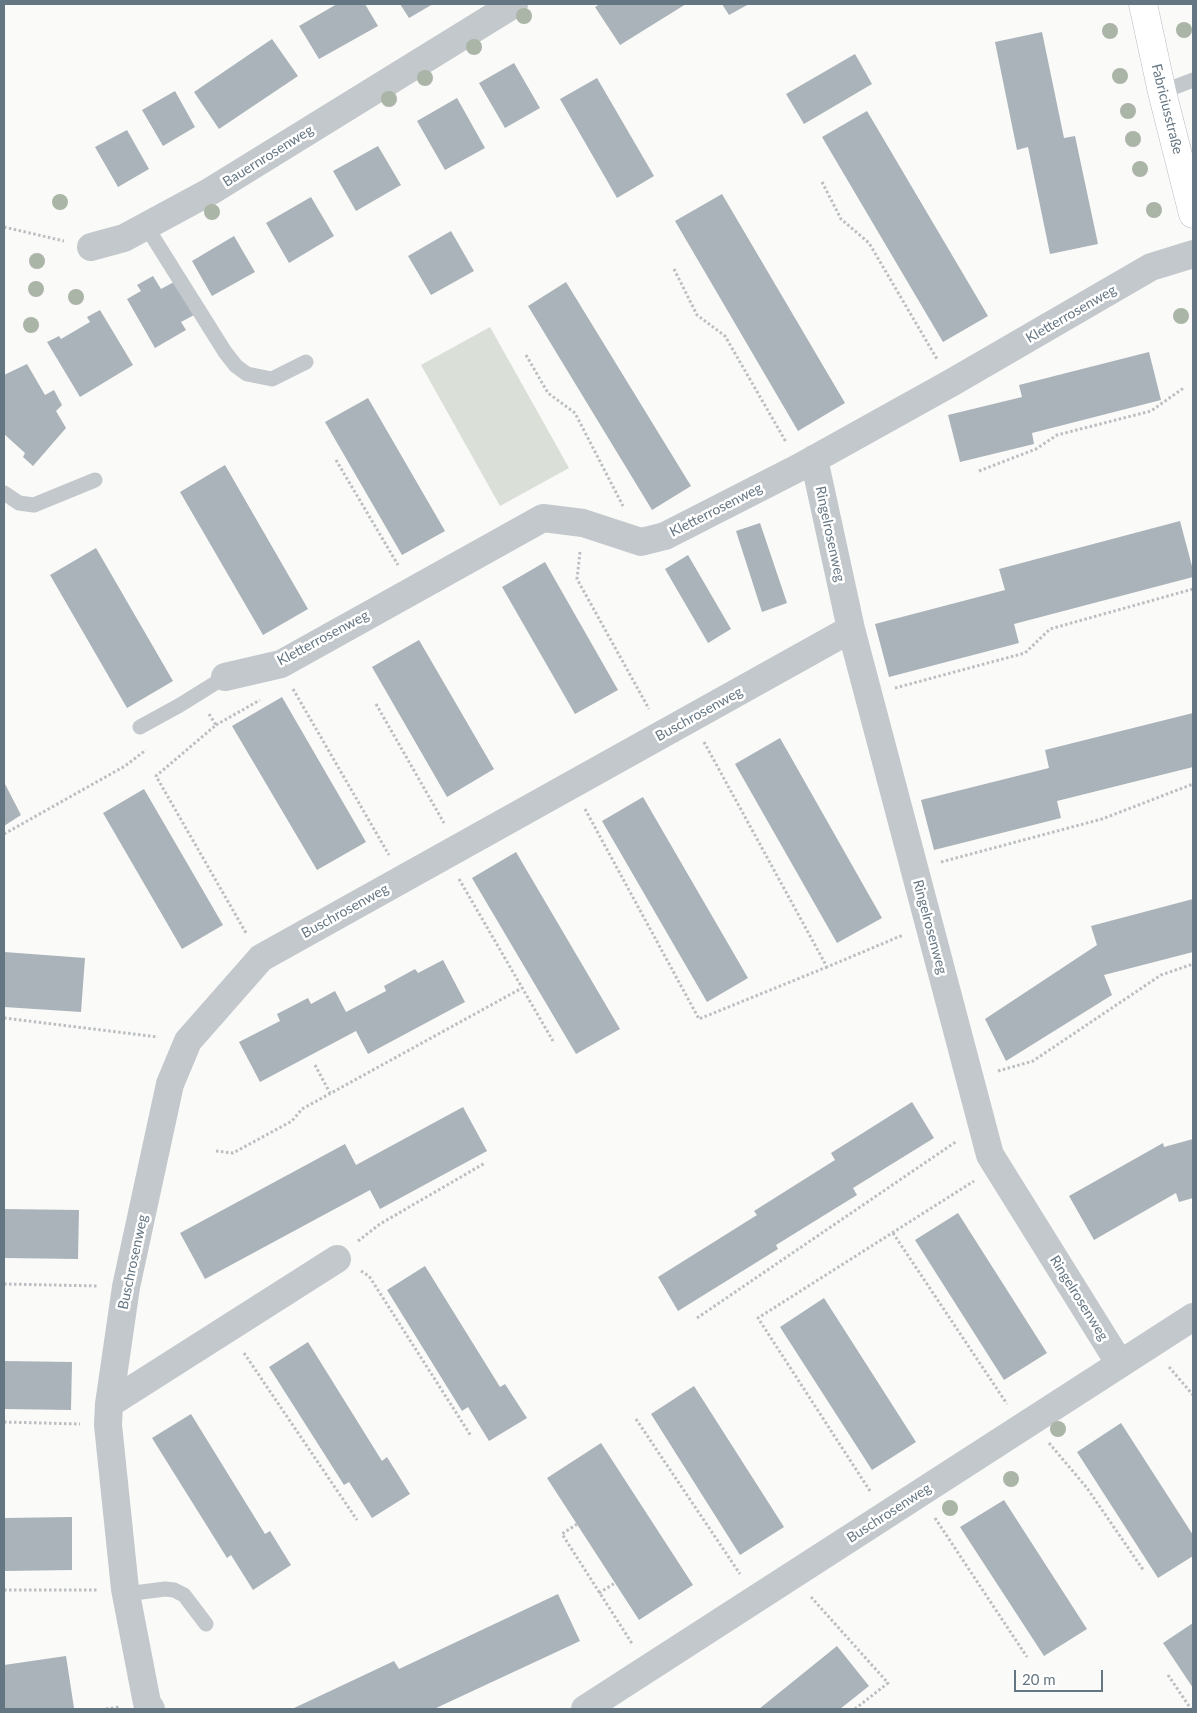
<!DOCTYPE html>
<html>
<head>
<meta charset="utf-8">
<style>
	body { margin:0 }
	#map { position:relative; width:1197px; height:1713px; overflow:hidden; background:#fafaf8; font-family:Lato,sans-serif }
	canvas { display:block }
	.frame { position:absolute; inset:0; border:5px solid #657683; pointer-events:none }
	.scale { position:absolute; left:1014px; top:1670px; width:89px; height:22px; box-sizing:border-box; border:2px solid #657683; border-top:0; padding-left:6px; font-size:15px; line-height:18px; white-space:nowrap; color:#657683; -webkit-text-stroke:4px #fff; paint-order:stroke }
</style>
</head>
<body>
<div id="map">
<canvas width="1197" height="1713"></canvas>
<div class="frame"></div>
<div class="scale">20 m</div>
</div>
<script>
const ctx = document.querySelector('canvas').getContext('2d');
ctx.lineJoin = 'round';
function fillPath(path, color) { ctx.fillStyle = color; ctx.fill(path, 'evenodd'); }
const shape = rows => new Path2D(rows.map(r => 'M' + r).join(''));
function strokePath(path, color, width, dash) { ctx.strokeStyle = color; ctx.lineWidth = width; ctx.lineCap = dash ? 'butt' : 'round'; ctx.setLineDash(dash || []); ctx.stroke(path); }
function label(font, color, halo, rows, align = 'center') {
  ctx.font = font + ' Lato,sans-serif'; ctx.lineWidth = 5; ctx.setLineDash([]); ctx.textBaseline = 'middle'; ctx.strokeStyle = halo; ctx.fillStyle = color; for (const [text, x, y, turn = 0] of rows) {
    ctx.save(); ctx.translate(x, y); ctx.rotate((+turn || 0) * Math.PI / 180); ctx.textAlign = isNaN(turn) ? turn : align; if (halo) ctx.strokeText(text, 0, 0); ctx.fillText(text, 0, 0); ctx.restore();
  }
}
fillPath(shape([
	[490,327,569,468,500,506,421,365]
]), '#dadfd7');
fillPath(shape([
	[337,4,365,4,378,26,319,59,299,26],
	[400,4,433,4,409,18],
	[600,4,686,4,620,45,595,7],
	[722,4,749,4,729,15],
	[1042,32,1064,138,1075,136,1098,244,1050,254,1028,147,1017,150,995,42],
	[272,39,298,76,219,129,194,92],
	[855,54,872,84,804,124,786,94],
	[514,63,540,108,505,128,479,83],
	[597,78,654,176,617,198,560,99],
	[175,91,195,127,163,146,142,110],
	[457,98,485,148,445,170,417,121],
	[867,111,988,316,943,342,822,137],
	[127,130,149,169,118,187,95,147],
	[378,146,401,185,356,211,333,171],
	[722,194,845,403,798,431,675,221],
	[311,197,334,236,289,263,266,223],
	[451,231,474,271,431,295,408,256],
	[234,236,255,272,212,296,192,261],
	[153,276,161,289,174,282,194,315,181,322,186,330,155,348,127,299,141,291,137,285],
	[566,282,691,486,652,510,528,306],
	[100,310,133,365,80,397,47,342,59,336,61,339,90,322,87,317],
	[1149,352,1161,400,1032,433,1034,444,960,462,948,415,1022,397,1019,385],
	[27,364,45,395,54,390,62,405,56,411,66,428,33,466,23,457,25,453,4,434,4,375],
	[368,398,445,531,402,555,325,422],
	[225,465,308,609,263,635,180,492],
	[1180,521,1193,570,1193,577,1014,624,1019,643,889,677,875,624,1005,590,999,569],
	[760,523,787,603,762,612,736,531],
	[96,548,173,681,127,708,50,575],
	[688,555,731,629,708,643,665,569],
	[545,562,618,690,575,714,502,587],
	[419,640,494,769,447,797,372,667],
	[282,697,366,842,317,870,232,726],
	[1193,713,1193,767,1057,801,1061,818,934,850,921,800,1049,768,1045,750],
	[780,738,882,918,837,943,735,764],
	[4,782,21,815,4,826],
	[144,789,223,925,182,949,103,813],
	[643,797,748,978,707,1002,602,821],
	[516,852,620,1029,576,1054,472,878],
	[1193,899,1193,952,1104,975,1112,995,1006,1061,985,1019,1097,945,1091,926],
	[4,952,85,958,81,1012,4,1007],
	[443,960,465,1002,368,1054,356,1031,260,1082,239,1042,280,1021,277,1014,308,998,311,1004,335,991,346,1012,386,991,384,986,415,969,418,973],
	[912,1102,934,1138,853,1188,857,1195,776,1245,778,1249,678,1311,658,1277,757,1215,754,1211,835,1160,831,1153],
	[463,1107,487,1151,380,1209,370,1190,205,1279,180,1233,345,1144,356,1165],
	[1193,1139,1193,1198,1179,1202,1176,1193,1094,1240,1069,1196,1163,1143,1164,1147],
	[4,1209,79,1210,78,1259,4,1258],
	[958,1213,1047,1353,1004,1380,915,1240],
	[425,1266,500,1387,505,1384,527,1418,489,1441,468,1407,462,1411,387,1290],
	[824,1298,916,1442,872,1470,780,1327],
	[308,1342,382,1461,387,1457,410,1494,372,1518,349,1482,344,1485,269,1367],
	[4,1361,72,1362,71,1410,4,1409],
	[694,1386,784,1527,740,1555,651,1414],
	[191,1414,265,1534,270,1531,291,1565,253,1590,231,1555,227,1558,152,1438],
	[1121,1423,1193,1535,1193,1556,1158,1578,1077,1452],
	[601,1443,693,1585,639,1620,547,1478],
	[1004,1500,1087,1629,1044,1656,960,1527],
	[72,1517,72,1570,4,1571,4,1518],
	[558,1594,580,1641,434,1709,417,1709,417,1708,413,1709,292,1709,394,1661,399,1669],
	[1193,1623,1193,1688,1163,1643],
	[837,1646,869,1686,840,1709,759,1709],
	[66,1656,74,1708,63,1709,4,1709,4,1665]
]), '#aab3b9');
const secondary = shape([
	[1143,4,1162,92,1193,214]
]);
strokePath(secondary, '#b3babf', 29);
strokePath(shape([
	[822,182,841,219,869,243,937,359],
	[4,227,64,241],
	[674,269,697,315,725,336,786,442],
	[526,355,548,393,575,413,623,506],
	[336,460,398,565],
	[979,471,1036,449,1057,435,1151,411,1185,387],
	[580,552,577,579,649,709],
	[895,688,1025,653,1050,629,1193,589],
	[293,689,389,855],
	[376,704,444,823],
	[209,714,216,725,156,776,246,933],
	[216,725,260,700],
	[704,742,827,967,903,935],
	[585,809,699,1019,827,967],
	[4,834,125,766,146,750],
	[941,862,1102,819,1193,784],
	[459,879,553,1041],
	[4,1018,158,1037],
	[315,1065,330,1093],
	[998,1071,1033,1061,1161,975,1193,964],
	[216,1151,233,1153,292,1121,302,1109,522,988],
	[893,1233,1007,1404],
	[358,1241,380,1224,485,1163],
	[361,1271,369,1276,471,1436],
	[4,1284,98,1286],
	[697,1318,957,1141],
	[244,1353,357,1520],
	[1169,1367,1193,1395],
	[636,1419,740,1574],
	[4,1422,80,1424],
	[1049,1443,1087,1488,1144,1571],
	[870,1491,758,1318,974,1181],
	[935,1518,1027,1657],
	[577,1524,562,1534,633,1645],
	[4,1590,97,1590],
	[599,1593,615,1583],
	[811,1597,888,1683,855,1709],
	[1168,1675,1191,1709],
	[106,1709,119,1707]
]), '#bbbfc2', 3, [2.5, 2.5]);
strokePath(shape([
	[1162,92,1193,80],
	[146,226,225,352,236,366,247,374,272,379,306,362],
	[4,493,19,503,34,505,95,480],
	[140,727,180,705,225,677],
	[126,1594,165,1589,174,1590,184,1595,206,1624]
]), '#c3c8cc', 15);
strokePath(shape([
	[91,247,124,238,211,191,514,4],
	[814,459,851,629,990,1155,1120,1364],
	[225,677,281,664,543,518,583,523,641,542,665,536,800,467,951,383,1151,267,1193,254],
	[109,1404,337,1259],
	[151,1709,147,1703,125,1589,108,1425,109,1404,126,1287,170,1084,188,1041,261,958,851,629],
	[585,1709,1193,1317]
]), '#c3c8cc', 28);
strokePath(secondary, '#fff', 28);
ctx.fillStyle = '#aab4a7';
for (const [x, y] of [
	[524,16],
	[1184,30],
	[1110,31],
	[474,47],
	[1120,76],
	[425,78],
	[389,99],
	[1128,111],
	[1133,139],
	[1140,169],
	[60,202],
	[1154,210],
	[212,212],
	[37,261],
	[36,289],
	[76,297],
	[1181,316],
	[31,325],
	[1058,1429],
	[1011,1479],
	[950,1508]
]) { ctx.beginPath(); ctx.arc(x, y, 8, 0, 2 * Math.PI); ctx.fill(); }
label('14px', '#657683', '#fff', [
	["Fabriciusstraße",1167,109,76],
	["Bauernrosenweg",268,156,-32],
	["Kletterrosenweg",1071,314,-30],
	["Kletterrosenweg",716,510,-27],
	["Ringelrosenweg",830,534,78],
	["Kletterrosenweg",323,638,-28],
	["Buschrosenweg",699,714,-29],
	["Buschrosenweg",345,911,-29],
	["Ringelrosenweg",930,927,75],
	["Buschrosenweg",133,1262,-78],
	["Ringelrosenweg",1079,1298,58],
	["Buschrosenweg",889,1513,-33]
]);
</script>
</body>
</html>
